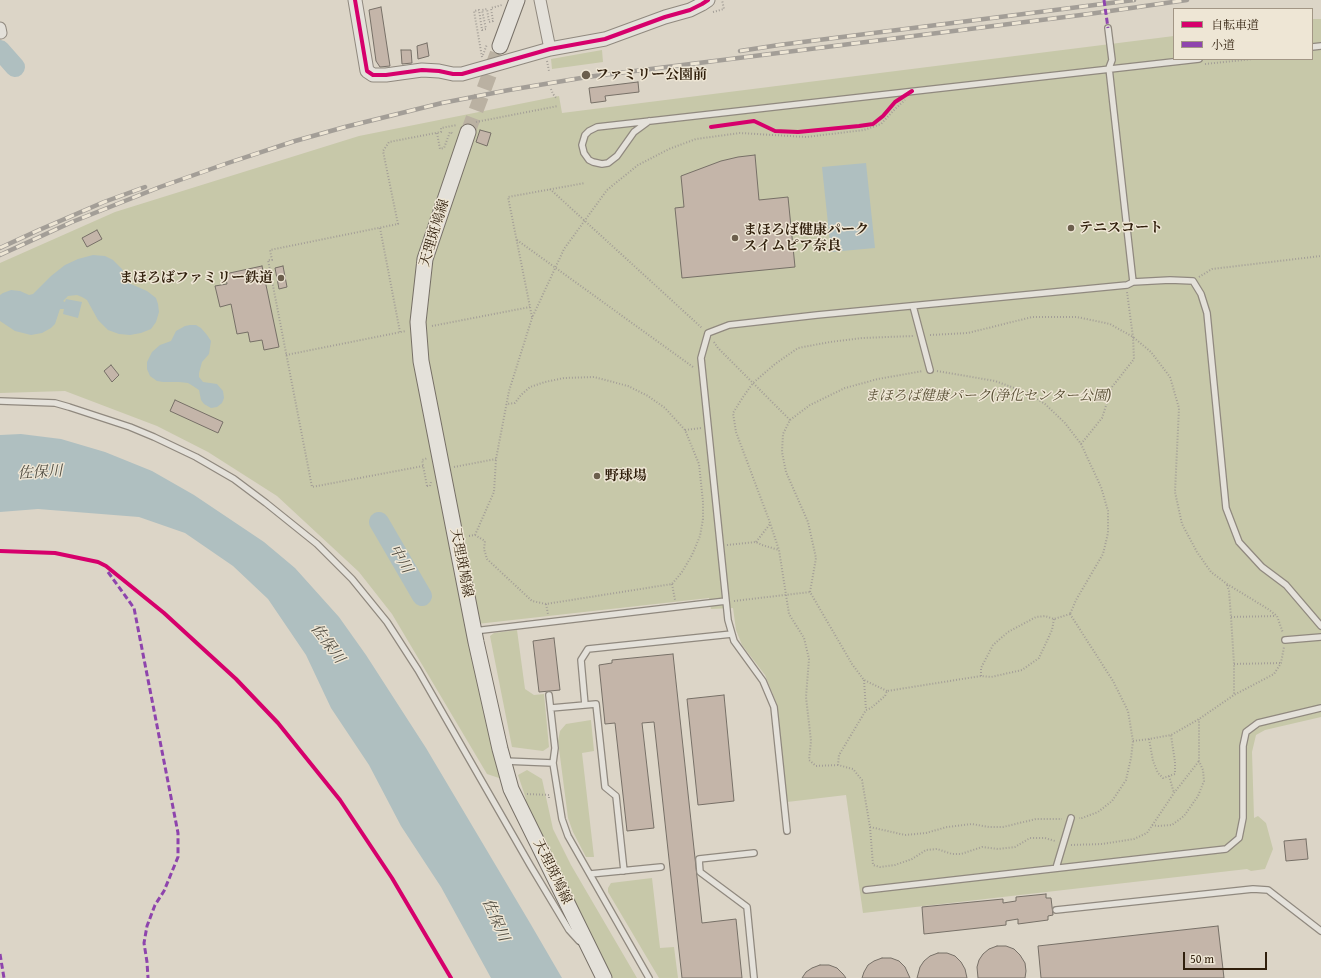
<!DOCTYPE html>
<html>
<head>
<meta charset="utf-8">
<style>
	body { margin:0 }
	#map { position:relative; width:1321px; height:978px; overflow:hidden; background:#dcd5c7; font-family:"Gentium Book Plus","Noto Serif JP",serif }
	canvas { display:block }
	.legend { position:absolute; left:1173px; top:8px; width:140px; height:52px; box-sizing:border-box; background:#eee6d5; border:1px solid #a29685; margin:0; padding:5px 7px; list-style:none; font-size:12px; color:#301f0c }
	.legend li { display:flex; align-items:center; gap:8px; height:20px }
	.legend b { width:20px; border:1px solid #a29685 }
	.scale { position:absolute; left:1183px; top:952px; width:84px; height:18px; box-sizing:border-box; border:2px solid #301f0c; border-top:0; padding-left:5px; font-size:12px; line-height:14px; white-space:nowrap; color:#301f0c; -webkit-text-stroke:3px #eee6d5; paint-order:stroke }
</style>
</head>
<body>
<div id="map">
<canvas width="1321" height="978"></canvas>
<ul class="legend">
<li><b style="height:5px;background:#d6006c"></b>自転車道</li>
<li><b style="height:5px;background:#8e44ad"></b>小道</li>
</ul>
<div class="scale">50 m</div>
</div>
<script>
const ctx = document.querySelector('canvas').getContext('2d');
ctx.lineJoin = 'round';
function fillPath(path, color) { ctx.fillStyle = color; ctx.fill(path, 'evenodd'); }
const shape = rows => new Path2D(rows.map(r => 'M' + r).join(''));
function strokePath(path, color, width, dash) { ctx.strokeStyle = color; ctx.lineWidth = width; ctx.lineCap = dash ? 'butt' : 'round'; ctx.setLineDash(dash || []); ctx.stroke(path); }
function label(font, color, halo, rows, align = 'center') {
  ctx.font = font + ' "Gentium Book Plus","Noto Serif JP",serif'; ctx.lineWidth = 3; ctx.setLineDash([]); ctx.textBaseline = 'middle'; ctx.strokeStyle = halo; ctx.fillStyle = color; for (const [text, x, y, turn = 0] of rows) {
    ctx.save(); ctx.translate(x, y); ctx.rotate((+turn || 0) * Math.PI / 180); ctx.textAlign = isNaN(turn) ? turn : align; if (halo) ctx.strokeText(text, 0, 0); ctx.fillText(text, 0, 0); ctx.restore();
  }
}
fillPath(shape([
	[1312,19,1321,19,1321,717,1265,730,1256,735,1252,752,1254,818,1258,816,1266,823,1273,849,1265,869,1251,871,1247,869,863,913,846,795,787,802,777,704,765,675,742,645,736,630,733,608,711,609,709,598,468,625,502,779,487,774,392,614,359,572,277,496,208,452,157,426,65,391,0,393,0,263,115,212,359,136,559,96,562,113,1174,36,1174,59,1312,59],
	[602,50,603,62,552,69,551,59],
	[517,630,525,689,534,695,544,694,549,747,543,751,512,747,490,636,494,633],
	[591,720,594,751,582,753,594,857,586,857,573,832,568,818,558,741,560,731,566,724],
	[527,770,542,779,553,829,571,865,637,978,610,978,522,800,526,799,518,775],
	[652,878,660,948,674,947,678,978,659,978,608,892,608,888,611,883]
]), '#c7c8a9');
fillPath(shape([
	[866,163,875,248,831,252,822,167],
	[93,255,105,256,113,260,122,269,131,284,147,291,156,298,158,304,159,312,156,322,151,329,141,333,130,335,119,334,108,330,98,320,87,300,82,297,77,295,68,296,63,301,65,302,66,299,82,302,78,318,63,314,64,309,60,309,55,324,51,328,42,333,31,335,15,331,0,321,0,295,3,293,11,290,20,291,29,295,33,294,51,276,65,265,78,259],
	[190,325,196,325,201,328,207,335,211,341,209,354,202,362,199,373,199,377,203,382,217,384,223,391,224,398,222,403,217,407,211,408,204,404,201,400,199,390,193,386,188,383,179,382,163,382,157,381,150,376,147,369,147,362,152,352,160,345,171,341,176,331,185,326],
	[21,434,61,439,105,452,152,471,194,495,264,542,295,568,339,617,366,655,426,748,530,923,562,978,491,978,441,887,401,826,369,765,331,708,306,655,268,599,233,566,185,533,139,517,38,509,0,512,0,435]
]), '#afbfc0');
strokePath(shape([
	[0,50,15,67],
	[379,522,422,596]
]), '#afbfc0', 20);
const building = shape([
	[381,7,390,66,380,67,376,61,369,10,381,7],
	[427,43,429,56,418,59,417,46,427,43],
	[401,50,411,50,412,63,402,64,401,50],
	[638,82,639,92,605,96,606,101,591,103,589,88,638,82],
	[480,130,491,133,487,146,476,142,480,130],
	[755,155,759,200,788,197,795,267,682,278,675,208,684,207,681,176,721,161,738,157,755,155],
	[97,230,102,239,87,247,82,238,97,230],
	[262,266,279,347,264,350,262,340,250,342,248,332,237,334,231,304,220,307,215,286,227,284,225,274,262,266],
	[283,266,287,287,279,289,275,268,283,266],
	[111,365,119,375,112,382,104,371,111,365],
	[175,400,223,422,218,433,170,411,175,400],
	[554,638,560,690,539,692,533,641,554,638],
	[673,654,702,923,736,919,742,978,682,978,654,722,642,723,654,828,627,831,615,723,605,724,599,665,612,663,612,660,673,654],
	[724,695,734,801,698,805,687,699,724,695],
	[1306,839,1308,859,1286,861,1284,841,1306,839],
	[1046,894,1046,898,1051,898,1053,915,1048,916,1048,920,1018,924,1018,919,1006,921,1006,925,924,934,922,907,1003,899,1003,903,1016,901,1016,897,1046,894],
	[1218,926,1224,978,1041,978,1038,946,1218,926],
	[997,946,1006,946,1014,949,1020,955,1025,963,1026,971,1025,978,978,978,977,967,979,960,983,954,989,949,997,946],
	[938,953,947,953,955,956,961,962,965,969,967,978,917,978,920,967,924,961,930,956,938,953],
	[882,958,891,958,899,961,905,967,910,978,862,978,864,972,868,965,874,961,882,958],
	[820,965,829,965,837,968,843,974,846,978,802,978,806,972,812,968,820,965]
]);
fillPath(building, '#c4b5a9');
strokePath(building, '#777067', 1);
strokePath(shape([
	[468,132,500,46]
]), '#bab1a2', 15, [15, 8]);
const service = shape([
	[1108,28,1112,60,1109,68,1133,282],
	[1312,47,1321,46],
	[649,121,634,132,617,156,608,163,602,164,593,162,589,160,584,153,582,145,585,135,589,131,597,127,1199,59],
	[913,306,930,370],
	[0,401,55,403,69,407,130,427,154,437,196,457,234,479,266,503,317,544,352,579,387,622,418,670,530,865,569,930,579,941],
	[474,631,726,601],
	[1285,640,1321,637],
	[549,695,555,748,553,763,562,819,568,836,649,978],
	[585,705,581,660,588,649,732,634],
	[551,708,596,704,605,787,616,796,624,871],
	[504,761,553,763],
	[787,831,774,707,763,681,734,641,728,620,701,358,708,333,729,325,817,315,1127,285,1133,282,1170,280,1193,281,1201,294,1207,313,1226,508,1239,542,1262,567,1286,585,1321,626],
	[754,853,699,859,700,872,747,907,754,978],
	[1056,868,1071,818],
	[590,874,661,867],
	[866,890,1226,849,1239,838,1243,818,1243,746,1246,732,1258,723,1321,708],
	[1056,910,1253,889,1268,890,1321,931]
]);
const minor = shape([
	[540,0,550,49],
	[0,28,1,33]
]);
const tertiary = shape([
	[355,0,367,71,373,75,386,75,422,70,439,71,453,74,462,74,550,49,605,39,665,17,690,10,702,4,708,0]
]);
const secondary = shape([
	[500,46,517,0],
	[468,132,425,259,418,322,421,361,476,642,500,749,511,789,604,978]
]);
strokePath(service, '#90897f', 8);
strokePath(minor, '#90897f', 13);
strokePath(tertiary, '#90897f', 15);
strokePath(secondary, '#777067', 17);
strokePath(shape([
	[713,12,724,9,722,0],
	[483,55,487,44],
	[482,57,474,11,479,10,482,30,486,29,482,10,487,9,489,22,493,21,491,8,502,5],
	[547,61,549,71],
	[1205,64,1253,59],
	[551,89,553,94,557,99],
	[476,122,558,106],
	[437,133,440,149,444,148,450,132,454,134],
	[550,189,702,328],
	[380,228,400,332],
	[517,240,693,367],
	[1199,277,1212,269,1321,256],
	[532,317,508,197,585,183],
	[432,326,530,307],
	[930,335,968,333,1032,317,1077,317,1110,324,1133,337,1151,352,1170,377,1179,408,1175,492,1182,524,1197,552,1211,572,1227,584,1268,609,1277,616,1283,633],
	[714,342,718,348,790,420],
	[286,355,406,331],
	[937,371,995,381,1028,393,1045,404,1065,423,1081,444,1101,487,1108,511,1108,533,1103,554,1076,600,1070,614],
	[685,430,701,428],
	[1081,444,1102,418,1112,387,1134,359,1133,337,1127,292],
	[423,466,312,487,268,260,272,260,270,250,398,224,383,151,389,142,441,132,441,128,457,125],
	[454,467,496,459],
	[427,486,430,486,431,482],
	[427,486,422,460,428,458],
	[475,535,485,541,484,549,487,559,532,601,546,604,672,584,682,572,692,555,700,536,703,519,703,502,699,464,685,430,665,408,648,396,628,386,594,377,564,378,545,382,530,387,521,395,515,403,506,404],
	[469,536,475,535,494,492,496,459,509,391,532,318,564,249,607,190,638,165,669,149,696,139,740,133,806,137,864,130,881,124,895,109,905,100],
	[756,542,770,524],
	[727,545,756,542,762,545,779,550],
	[672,584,675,600],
	[1227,585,1229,591,1231,617,1234,664,1234,694],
	[734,601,810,592],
	[546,604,548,614],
	[1070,614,1113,681,1128,711,1133,741,1131,758,1126,780,1112,801,1098,812,1082,818,1079,818],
	[1231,617,1276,616],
	[1054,619,1052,630,1039,658,1022,670,991,677,981,676,887,691,885,696,871,708,866,710,839,755,838,765,853,769,862,780,870,827,905,835,926,833,947,827,972,824,989,827,1003,827,1036,819,1062,819],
	[1234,664,1281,663],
	[981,676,981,668,993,645,1008,632,1036,617,1045,616,1054,619,1070,614],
	[864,680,866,710],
	[887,691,864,680,852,664,810,592,816,558,808,522,786,472,782,452,783,434,790,420,810,405,845,388,878,379,923,371],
	[1149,739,1153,761,1158,773,1163,778,1175,774,1175,762,1171,735],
	[1133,741,1149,739,1171,735,1199,719,1234,695,1274,674,1281,663,1284,647],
	[838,765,816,766,809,760,811,741,806,697,809,659,804,638,789,614,779,550,769,520,736,432,733,413,743,397,753,383,775,364,798,348,830,342,862,338,913,336],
	[1169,776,1174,793],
	[527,794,549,795,549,800],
	[1152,825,1158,826,1172,825,1184,816,1198,796,1204,781,1203,770,1199,761,1199,719],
	[870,827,873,865,880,867,895,865,912,859,926,850,937,849,952,854,961,854,982,847,998,849,1015,847,1030,838,1045,838,1055,841],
	[1071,845,1102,844,1134,839,1147,833,1174,793,1199,761]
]), '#a39e97', 2, [1, 2]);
strokePath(service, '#e4e1da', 5.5);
strokePath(minor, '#e4e1da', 11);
strokePath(tertiary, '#e4e1da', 13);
strokePath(secondary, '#e4e1da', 15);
const rail = shape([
	[740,51,779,45,1134,0],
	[0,248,39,230,104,202,145,187],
	[0,255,72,222,160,187,228,163,295,141,345,127,442,103,509,90,587,77,1089,14,1187,0]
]);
strokePath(rail, '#a39e97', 4.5);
strokePath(rail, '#eee6d5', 3, [9]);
strokePath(shape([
	[1104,0,1108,28],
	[108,572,134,608,178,833,178,857,164,891,155,905,147,926,144,943,147,962,148,978],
	[0,954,4,978]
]), '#8e44ad', 3, [6, 3]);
strokePath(shape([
	[355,0,367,71,373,75,386,75,422,70,439,71,453,74,462,74,550,49,605,39,665,17,690,10,702,4,708,0],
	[711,127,754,121,775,131,798,132,859,126,873,124,883,116,895,102,912,91],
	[0,551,55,553,98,562,106,566,164,613,236,679,278,723,340,800,392,878,451,978]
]), '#d6006c', 4);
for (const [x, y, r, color] of [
	[586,75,5,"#6c5f4d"],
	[1071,228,4,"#6c5f4d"],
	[735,238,4,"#6c5f4d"],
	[281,278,4,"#6c5f4d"],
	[597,476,4,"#6c5f4d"]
]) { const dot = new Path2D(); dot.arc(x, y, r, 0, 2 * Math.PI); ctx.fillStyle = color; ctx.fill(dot); strokePath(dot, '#eee6d5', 1.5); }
label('bold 14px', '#301f0c', '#eee6d5', [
	["ファミリー公園前",595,75],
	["テニスコート",1079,228],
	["まほろば健康パーク",743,230],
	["スイムピア奈良",743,246],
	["まほろばファミリー鉄道",273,278,"right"],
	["野球場",605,476]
], 'left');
label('14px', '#301f0c', '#eee6d5', [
	["天理斑鳩線",435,233,-73],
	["天理斑鳩線",461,563,79],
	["天理斑鳩線",552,872,64]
]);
label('italic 14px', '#584f34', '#eee6d5', [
	["まほろば健康パーク(浄化センター公園)",988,396]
]);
label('italic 15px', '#504c41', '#eee6d5', [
	["佐保川",40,473,-3],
	["中川",400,559,60],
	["佐保川",327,644,53],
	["佐保川",495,920,66]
]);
</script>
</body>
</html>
